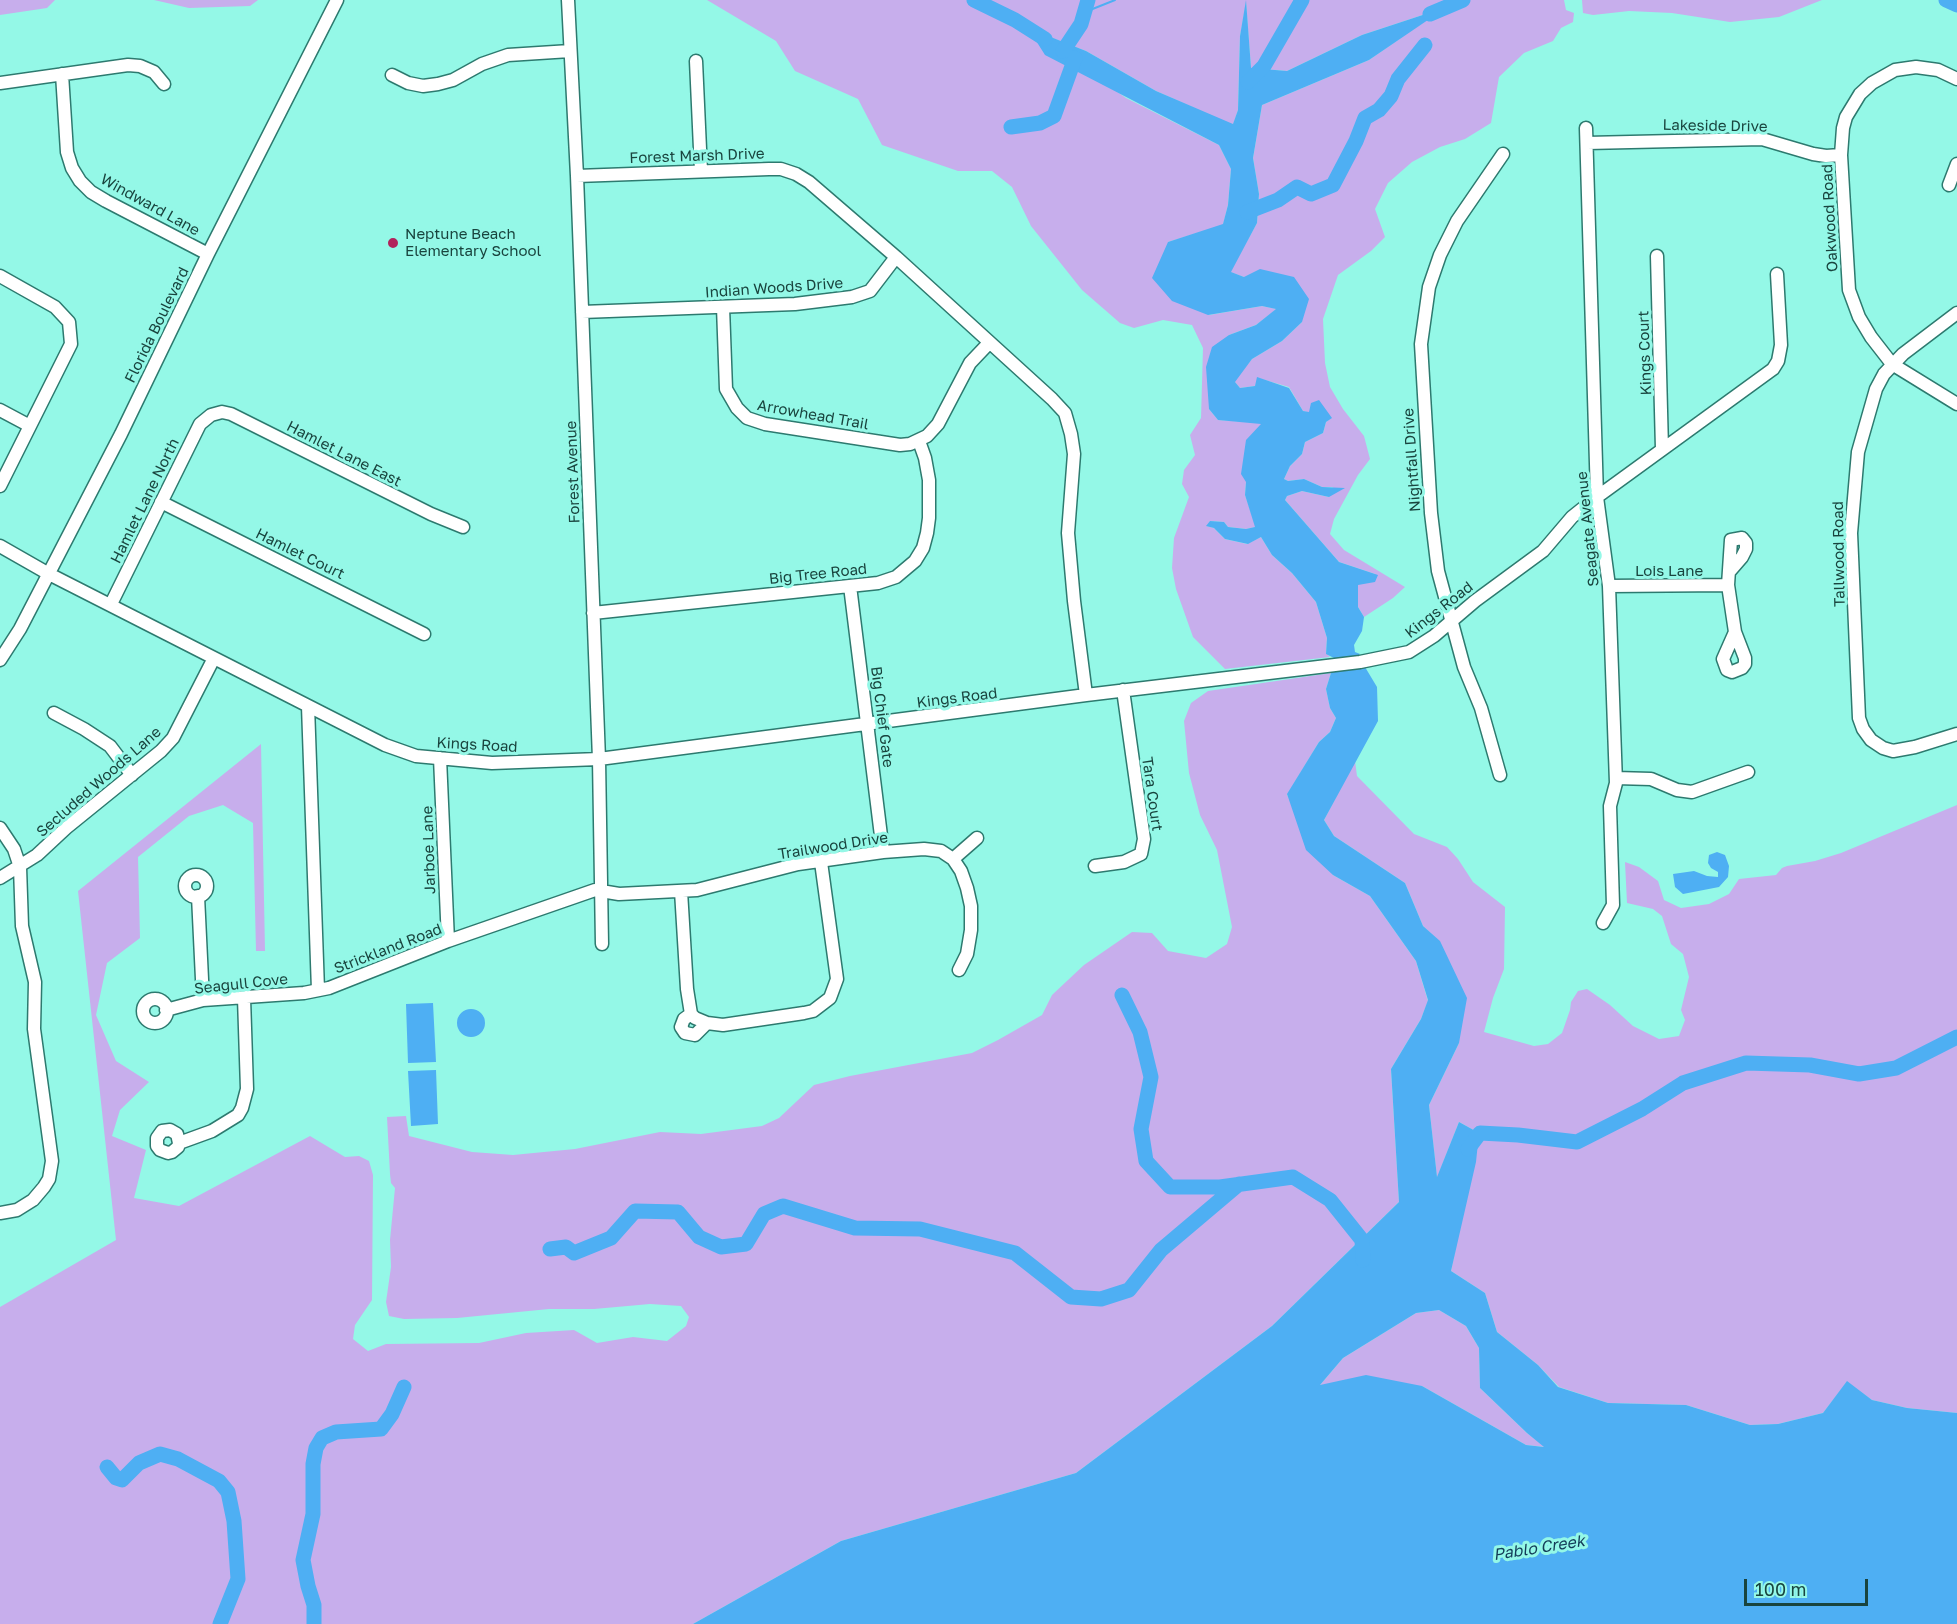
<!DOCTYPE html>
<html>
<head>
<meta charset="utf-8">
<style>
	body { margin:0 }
	#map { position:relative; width:1957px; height:1624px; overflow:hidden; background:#94f8e7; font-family:"Golos Text",sans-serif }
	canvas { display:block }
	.scale { position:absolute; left:1744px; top:1579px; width:124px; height:27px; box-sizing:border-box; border:3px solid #19443e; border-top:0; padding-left:8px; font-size:18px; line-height:21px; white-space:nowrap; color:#19443e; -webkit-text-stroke:4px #94f8e7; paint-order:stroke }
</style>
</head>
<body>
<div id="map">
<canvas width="1957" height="1624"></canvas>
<div class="scale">100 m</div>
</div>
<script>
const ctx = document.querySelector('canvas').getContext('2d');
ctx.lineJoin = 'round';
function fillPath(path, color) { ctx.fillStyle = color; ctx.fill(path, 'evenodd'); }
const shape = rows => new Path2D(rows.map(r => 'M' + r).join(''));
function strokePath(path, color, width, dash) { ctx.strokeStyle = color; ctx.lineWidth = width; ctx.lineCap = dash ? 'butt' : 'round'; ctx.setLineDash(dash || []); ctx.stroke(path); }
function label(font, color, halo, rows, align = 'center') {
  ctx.font = font + ' "Golos Text",sans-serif'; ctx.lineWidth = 6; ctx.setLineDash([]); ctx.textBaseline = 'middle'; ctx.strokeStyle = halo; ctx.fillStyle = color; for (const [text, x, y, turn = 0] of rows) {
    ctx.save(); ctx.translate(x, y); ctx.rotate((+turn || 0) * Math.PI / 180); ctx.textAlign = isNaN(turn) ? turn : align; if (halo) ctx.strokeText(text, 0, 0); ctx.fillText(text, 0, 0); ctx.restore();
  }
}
fillPath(shape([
	[0,0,55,0,47,8,0,15],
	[154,0,258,0,250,6,189,8],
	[707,0,1564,0,1566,10,1574,13,1573,22,1561,28,1553,41,1524,53,1499,77,1491,123,1465,139,1440,147,1412,162,1388,183,1375,209,1385,237,1371,251,1338,275,1323,319,1325,363,1330,387,1343,409,1364,436,1370,459,1358,475,1334,519,1330,534,1344,550,1405,587,1393,598,1364,617,1358,607,1358,584,1375,574,1339,562,1285,500,1287,496,1302,491,1329,497,1333,487,1322,487,1304,479,1288,481,1284,479,1290,466,1302,454,1305,442,1323,433,1326,422,1331,418,1303,411,1289,387,1258,378,1255,386,1240,388,1234,381,1252,359,1282,341,1302,322,1244,277,1230,272,1257,223,1259,194,1253,158,1262,105,1369,60,1444,8,1362,35,1287,71,1251,68,1246,3,1240,36,1238,110,1233,125,1156,91,1086,51,1029,29,1126,98,1219,145,1231,169,1228,205,1223,225,1168,242,1209,315,1262,306,1277,309,1256,325,1229,335,1209,409,1218,420,1262,423,1246,482,1245,495,1256,527,1246,529,1228,527,1224,522,1210,521,1207,526,1214,528,1225,539,1247,544,1261,537,1272,555,1292,573,1316,602,1327,638,1326,653,1330,657,1225,669,1193,637,1176,589,1172,568,1174,538,1189,497,1182,484,1184,470,1195,455,1190,435,1201,418,1203,348,1192,325,1163,320,1134,328,1120,323,1082,290,1031,226,1012,187,992,171,958,171,882,145,858,99,795,71,776,41],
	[1582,0,1822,0,1779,17,1730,22,1672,13,1629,11,1593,15,1583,13],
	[1331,673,1326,689,1330,708,1336,718,1330,732,1319,742,1287,795,1333,875,1370,896,1416,961,1428,1001,1421,1019,1391,1069,1399,1202,1272,1326,1076,1473,841,1541,693,1624,0,1624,0,1307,116,1240,78,891,261,744,265,951,256,951,253,823,223,805,189,816,138,857,140,938,107,963,96,1015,116,1061,149,1082,120,1110,112,1136,146,1150,134,1198,179,1206,310,1136,345,1157,359,1156,369,1161,373,1175,372,1300,355,1325,353,1339,368,1351,386,1344,479,1343,526,1333,574,1330,597,1343,633,1337,667,1341,686,1326,689,1317,681,1306,650,1304,594,1309,549,1309,457,1318,404,1319,389,1316,386,1302,391,1267,390,1240,395,1188,391,1183,390,1174,387,1117,406,1116,409,1136,472,1152,513,1155,575,1149,660,1132,701,1134,762,1126,779,1118,814,1085,850,1076,972,1053,998,1040,1042,1015,1052,995,1084,965,1132,932,1152,933,1168,951,1206,958,1227,944,1232,927,1217,850,1200,815,1189,773,1184,721,1191,703,1208,691],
	[1355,761,1357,776,1414,834,1447,847,1458,859,1473,882,1505,907,1504,969,1493,998,1484,1032,1534,1046,1548,1044,1562,1033,1570,1010,1571,1002,1578,991,1587,989,1610,1005,1633,1026,1659,1039,1679,1036,1685,1020,1681,1010,1689,977,1683,954,1671,944,1662,916,1653,909,1627,903,1625,862,1639,867,1658,881,1664,900,1681,908,1709,904,1729,894,1739,879,1776,875,1782,868,1787,866,1815,861,1841,853,1957,805,1957,1413,1907,1408,1872,1400,1847,1382,1823,1413,1778,1424,1750,1425,1686,1405,1608,1403,1559,1387,1538,1365,1497,1332,1485,1293,1451,1271,1479,1133,1459,1122,1437,1178,1429,1105,1459,1043,1440,942,1423,926,1405,883,1334,836,1324,820],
	[1439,1310,1466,1326,1479,1348,1480,1388,1527,1433,1545,1447,1526,1445,1422,1386,1320,1385,1343,1358,1416,1313]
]), '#c7aeec');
fillPath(shape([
	[1246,0,1251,68,1287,71,1362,35,1447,7,1369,60,1262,105,1253,158,1259,194,1257,223,1231,272,1244,277,1260,269,1294,277,1309,299,1302,322,1282,341,1252,359,1235,382,1240,388,1255,386,1257,377,1289,388,1303,411,1309,412,1311,403,1319,400,1332,418,1326,422,1323,433,1305,442,1302,454,1290,466,1284,479,1288,481,1304,479,1322,487,1345,488,1329,497,1302,491,1287,496,1285,500,1339,562,1378,575,1375,582,1358,585,1358,607,1364,617,1362,631,1354,645,1355,652,1360,654,1356,658,1365,667,1377,687,1378,721,1324,820,1334,836,1405,883,1423,926,1440,941,1467,998,1459,1043,1429,1105,1437,1177,1459,1122,1479,1133,1476,1162,1451,1271,1485,1293,1497,1332,1538,1365,1558,1387,1608,1403,1686,1405,1750,1425,1778,1424,1823,1413,1847,1381,1872,1400,1907,1408,1957,1413,1957,1624,693,1624,841,1541,1076,1473,1272,1326,1399,1202,1391,1069,1421,1019,1428,1000,1416,961,1370,896,1333,875,1306,850,1287,794,1319,742,1330,732,1336,718,1330,708,1326,689,1331,673,1340,661,1326,654,1327,638,1316,602,1292,573,1272,555,1261,537,1248,544,1225,539,1214,528,1206,526,1210,521,1224,522,1228,527,1246,529,1255,527,1245,495,1246,482,1241,474,1246,440,1261,424,1218,420,1209,409,1206,367,1212,347,1229,335,1256,325,1276,309,1262,306,1208,315,1172,301,1152,278,1168,242,1223,224,1228,205,1231,169,1219,145,1045,55,1028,28,1086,51,1156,91,1233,124,1238,110,1240,36],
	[1439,1310,1466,1326,1479,1348,1480,1388,1527,1433,1544,1447,1526,1445,1422,1386,1366,1375,1320,1385,1343,1358,1416,1313],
	[1717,852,1725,855,1729,866,1728,877,1719,887,1683,894,1675,887,1673,874,1694,871,1707,876,1718,877,1718,872,1711,868,1708,863,1709,855],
	[433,1003,436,1062,408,1063,406,1004],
	'457 1023a14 14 0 1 1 28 0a14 14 0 1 1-28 0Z',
	[436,1070,438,1124,411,1126,408,1071]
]), '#4eaff3');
strokePath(shape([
	[1085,12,1115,0]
]), '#4eaff3', 2);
strokePath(shape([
	[974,0,1015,20,1045,39],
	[1946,0,1957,5],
	[1430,14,1463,0],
	[1063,51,1081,24,1088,0],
	[1248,82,1264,66,1302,0],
	[1011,127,1040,123,1054,116,1075,58],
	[1247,212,1278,200,1297,187,1311,194,1333,185,1356,141,1365,118,1379,110,1391,96,1398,79,1425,45],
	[1122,995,1140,1032,1151,1077,1141,1129,1146,1161,1170,1187,1220,1187,1293,1177,1330,1200,1362,1240,1363,1260],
	[1468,1149,1480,1133,1518,1135,1577,1142,1642,1109,1683,1083,1746,1063,1810,1065,1859,1074,1896,1068,1957,1037],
	[550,1249,566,1247,574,1253,611,1238,635,1211,678,1212,699,1237,721,1247,746,1244,764,1214,783,1206,855,1228,920,1229,1015,1253,1071,1297,1101,1299,1129,1290,1161,1250,1239,1184],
	[107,1467,116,1478,122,1480,139,1463,160,1454,178,1459,219,1481,228,1492,234,1521,238,1579,220,1624],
	[314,1624,314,1605,308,1586,303,1560,313,1514,313,1464,316,1448,322,1438,336,1432,381,1429,392,1414,404,1387]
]), '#4eaff3', 15);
const minor = shape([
	[568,0,577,176,599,759,602,944],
	[696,61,701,171],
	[62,74,67,152,72,168,80,181,91,192,106,201,208,254],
	[392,75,408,83,423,86,438,84,453,80,482,64,508,55,570,51],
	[1957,79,1938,70,1916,67,1895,70,1872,83,1860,94,1846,117,1843,128,1841,155,1849,290,1859,317,1871,337,1892,364,1957,404],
	[0,83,128,65,140,66,154,72,164,84],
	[1586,128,1597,497,1609,586,1616,783,1610,806,1613,905,1603,923],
	[1587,143,1762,139,1813,154,1826,156,1841,155],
	[577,176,769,169,781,169,796,174,809,182,896,257,1052,399,1065,413,1071,434,1074,454,1068,533,1074,601,1086,695],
	[1949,185,1957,164],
	[1657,256,1662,449],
	[0,276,55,307,69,322,71,344,0,486],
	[723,307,726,389,737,408,747,418,765,424,900,445,910,444,927,436,938,424,970,363,989,343],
	[582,312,795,304,852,297,870,291,896,257],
	[1957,313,1903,354,1884,374,1876,389,1858,452,1851,533,1859,718,1863,729,1871,740,1883,748,1893,751,1915,747,1957,734],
	[0,410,30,426],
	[161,502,424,634],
	[0,546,49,574,385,745,416,756,492,763,599,759,1086,695,1360,662,1409,652,1434,636,1475,601,1543,551,1572,517,1597,497,1773,369,1778,361,1781,345,1777,274],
	[1728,585,1731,540,1742,538,1746,543,1746,549,1742,557,1729,572],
	[850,586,883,852],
	[1609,586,1728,585,1735,632,1745,658,1745,664,1742,668,1732,672,1727,670,1723,659,1735,632],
	[111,604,200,424,211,415,222,412,231,414,431,514,463,527],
	[593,613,878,583,896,577,915,561,923,548,927,533,929,518,929,480,925,458,919,441],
	[0,660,20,629,121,434,208,254,337,0],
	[308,706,318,990],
	[54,713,84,729,110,746,132,775],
	[440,758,448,941],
	[1500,775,1481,708,1464,667,1438,571,1431,513,1421,344,1429,287,1440,255,1457,221,1503,154],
	[1616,778,1651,779,1677,790,1692,792,1748,772],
	[0,828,14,849,20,867,22,926,35,982,34,1029,52,1161,49,1179,44,1187,33,1200,17,1210,0,1213],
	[953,859,977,838],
	[1095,866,1124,862,1141,854,1144,839,1123,690],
	'185 886a11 11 0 1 1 22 0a11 11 0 1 1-22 0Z',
	[0,878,37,855,66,828,161,751,173,738,214,658],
	[681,891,687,989,691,1014,695,1018,707,1023,723,1025,804,1013,813,1011,830,998,837,979,821,862],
	[198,896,203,1000],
	'143 1011a12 12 0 1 1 24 0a12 12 0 1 1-24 0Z',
	[166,1010,203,1000,304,993,329,988,448,941,595,890,619,894,697,890,798,864,883,852,924,849,941,851,953,859,961,871,967,888,971,906,971,930,967,954,959,970],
	[691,1014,684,1019,681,1027,685,1033,695,1035,707,1023],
	[179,1143,177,1134,170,1130,162,1131,157,1138,157,1146,160,1150,168,1153,172,1152,178,1147,179,1143,212,1131,238,1115,242,1108,247,1089,244,998]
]);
strokePath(minor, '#2d7a6f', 15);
strokePath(minor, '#fff', 12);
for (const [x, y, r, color] of [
	[393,243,6,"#b1235c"]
]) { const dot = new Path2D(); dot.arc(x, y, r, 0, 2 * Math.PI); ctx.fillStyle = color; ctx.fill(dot); strokePath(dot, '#94f8e7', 2); }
label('15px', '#19443e', '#94f8e7', [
	["Lakeside Drive",1715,126,1],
	["Forest Marsh Drive",697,156,-2],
	["Windward Lane",150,205,29],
	["Oakwood Road",1830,218,-93],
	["Indian Woods Drive",774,288,-4],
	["Florida Boulevard",157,325,-64],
	["Kings Court",1645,353,-92],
	["Arrowhead Trail",813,415,10],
	["Hamlet Lane East",344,454,27],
	["Nightfall Drive",1412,460,-94],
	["Forest Avenue",573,472,-92],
	["Hamlet Lane North",145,501,-64],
	["Seagate Avenue",1588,529,-96],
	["Hamlet Court",300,554,26],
	["Tallwood Road",1839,554,-91],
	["Lois Lane",1669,571],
	["Big Tree Road",818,574,-6],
	["Kings Road",1439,610,-38],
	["Kings Road",957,698,-7],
	["Big Chief Gate",882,717,83],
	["Kings Road",477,745,3],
	["Secluded Woods Lane",99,782,-41],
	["Tara Court",1152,794,82],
	["Trailwood Drive",833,846,-9],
	["Jarboe Lane",429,850,-92],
	["Strickland Road",388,949,-21],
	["Seagull Cove",241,984,-6]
]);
label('15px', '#19443e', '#94f8e7', [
	["Neptune Beach",405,234],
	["Elementary School",405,251]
], 'left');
label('italic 16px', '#133b57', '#94f8e7', [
	["Pablo Creek",1539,1548,-9]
]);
</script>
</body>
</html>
